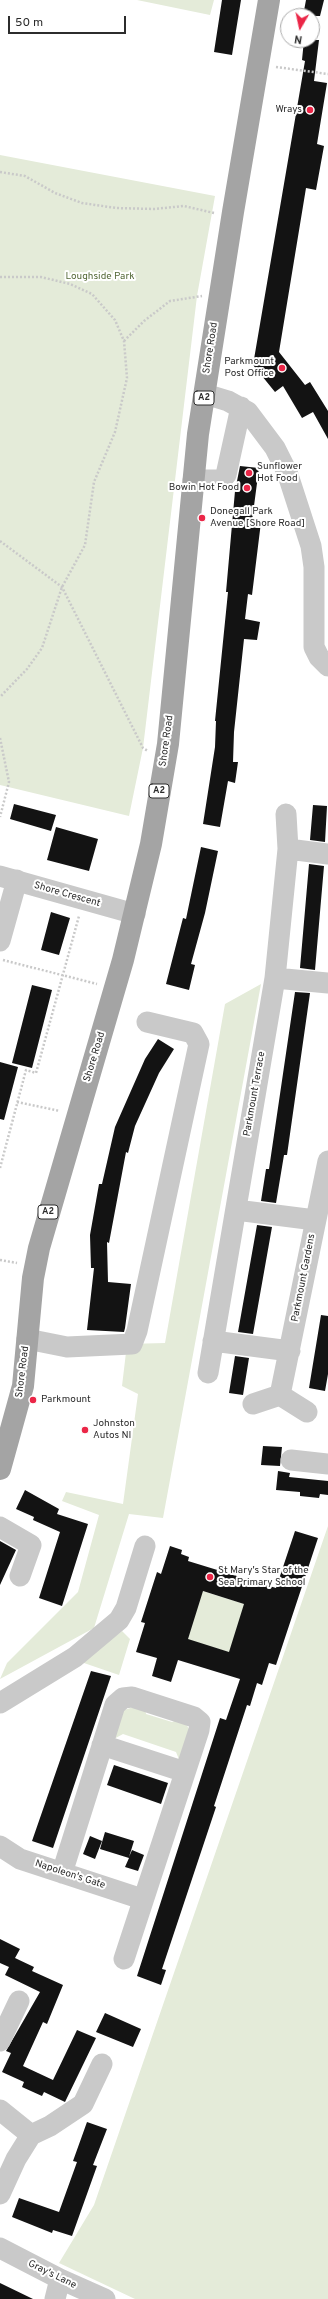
<!DOCTYPE html>
<html>
<head>
<meta charset="utf-8">
<style>
	body { margin:0 }
	#map { position:relative; width:328px; height:2299px; overflow:hidden; background:#fff; font-family:Overpass,sans-serif }
	canvas { display:block }
	.north { position:absolute; left:280px; top:8px; width:40px; height:40px; box-sizing:border-box; background:#fff; border:1px solid #ababab; border-radius:50%; rotate:189deg; font-size:11px; font-weight:700; line-height:16px; text-align:center; color:#2c2c2c }
	.north::after { content:''; display:block; margin:auto; width:14px; height:18px; background:#eb2647; clip-path:polygon(50% 0,100% 100%,50% 72%,0 100%) }
	.scale { position:absolute; left:8px; top:16px; width:118px; height:18px; box-sizing:border-box; border:2px solid #2c2c2c; border-top:0; padding-left:5px; font-size:12px; line-height:14px; white-space:nowrap; color:#2c2c2c; -webkit-text-stroke:3px #fff; paint-order:stroke }
</style>
</head>
<body>
<div id="map">
<canvas width="328" height="2299"></canvas>
<div class="north">N</div>
<div class="scale">50 m</div>
</div>
<script>
const ctx = document.querySelector('canvas').getContext('2d');
ctx.lineJoin = 'round';
function fillPath(path, color) { ctx.fillStyle = color; ctx.fill(path, 'evenodd'); }
const shape = rows => new Path2D(rows.map(r => 'M' + r).join(''));
function strokePath(path, color, width, dash) { ctx.strokeStyle = color; ctx.lineWidth = width; ctx.lineCap = dash ? 'butt' : 'round'; ctx.setLineDash(dash || []); ctx.stroke(path); }
function label(font, color, halo, rows, align = 'center') {
  ctx.font = font + ' Overpass,sans-serif'; ctx.lineWidth = 4; ctx.setLineDash([]); ctx.textBaseline = 'middle'; ctx.strokeStyle = halo; ctx.fillStyle = color; for (const [text, x, y, turn = 0] of rows) {
    ctx.save(); ctx.translate(x, y); ctx.rotate((+turn || 0) * Math.PI / 180); ctx.textAlign = isNaN(turn) ? turn : align; if (halo) ctx.strokeText(text, 0, 0); ctx.fillText(text, 0, 0); ctx.restore();
  }
}
fillPath(shape([
	[137,0,214,0,210,15],
	[0,155,215,196,197,296,143,748,129,816,0,785],
	[261,984,163,1518,129,1514,94,1628,0,1679,7,1663,78,1592,99,1515,62,1501,66,1492,123,1504,138,1394,122,1386,127,1344,165,1343,225,1004],
	[328,1526,328,2299,135,2299,59,2263,94,2205],
	[183,1585,264,1610,251,1659,166,1633],
	[122,1631,130,1639,119,1675,81,1662],
	[137,1706,145,1708,146,1714,172,1722,177,1720,184,1722,188,1727,190,1731,180,1762,176,1752,123,1734,112,1740,124,1710]
]), '#e4ebd9');
fillPath(shape([
	[222,0,241,0,232,55,214,52],
	[306,0,324,0,320,16,303,16],
	[304,40,319,40,314,81,327,83,317,144,324,146,316,190,306,188,279,352,305,385,310,382,328,411,328,439,313,412,302,418,283,386,275,392,253,365,305,61,302,60],
	[240,466,259,468,252,521,261,522,252,595,248,594,245,619,260,622,257,640,244,639,234,732,233,762,238,762,235,783,228,781,220,827,203,824,215,747,216,721,215,721,228,592,226,592,235,491],
	[14,804,56,815,51,831,10,819],
	[313,805,327,806,325,842,310,840],
	[56,827,98,839,89,871,47,860],
	[201,847,218,851,205,913,191,964,195,965,189,990,166,984,183,918,186,919],
	[309,864,324,866,315,970,300,968],
	[51,912,70,918,59,955,41,950],
	[32,985,52,990,32,1068,12,1063],
	[295,992,310,993,287,1155,284,1155,276,1203,261,1201,266,1169,269,1169],
	[158,1039,174,1049,159,1073,135,1126,128,1153,126,1152,109,1243,107,1242,108,1282,131,1284,125,1328,124,1332,87,1330,94,1268,91,1268,90,1235,99,1184,102,1184,115,1127,145,1059],
	[0,1062,18,1067,4,1120,0,1119],
	[257,1225,272,1227,253,1334,238,1332],
	[321,1315,328,1316,328,1374,325,1391,309,1388],
	[235,1356,249,1358,243,1395,229,1393],
	[263,1446,282,1447,280,1466,261,1465],
	[278,1471,290,1473,289,1477,328,1481,328,1495,320,1494,319,1498,300,1496,300,1492,276,1490],
	[25,1490,59,1509,57,1514,88,1524,62,1606,39,1598,60,1532,33,1520,34,1517,16,1509],
	[295,1531,318,1538,276,1665,269,1663,262,1685,257,1683,250,1706,247,1705,214,1806,216,1807,162,1969,166,1970,161,1985,137,1976,220,1718,226,1720,240,1679,178,1660,171,1682,152,1676,157,1658,136,1652,145,1623,141,1622,157,1572,161,1574,170,1546,182,1550,181,1554,189,1557,188,1561,276,1588],
	[203,1591,244,1604,229,1652,188,1639],
	[0,1541,16,1550,0,1585],
	[91,1671,111,1676,53,1848,32,1841],
	[114,1765,168,1783,161,1804,107,1785],
	[105,1832,134,1841,129,1857,132,1850,144,1855,138,1871,125,1867,129,1858,100,1849],
	[90,1836,102,1841,95,1859,83,1854],
	[0,1939,20,1949,15,1958,34,1967,32,1971,63,1985,47,2024,43,2022,23,2066,53,2080,77,2030,96,2038,65,2102,44,2092,42,2096,22,2087,24,2082,2,2072,11,2053,6,2051,40,1992,5,1975,9,1967,0,1963],
	[105,2013,141,2029,133,2047,96,2032],
	[87,2122,107,2129,93,2165,97,2166,72,2236,53,2230,52,2233,12,2217,19,2198,59,2212,77,2162,73,2161],
	[0,2283,33,2299,0,2299]
]), '#131313');
strokePath(shape([
	[276,67,328,74],
	[0,172,25,176,55,193,82,203,116,208,154,209,184,206,214,213],
	[0,277,41,277,70,284,92,294,115,320,124,341,127,378,115,432,94,482,85,545,62,587,42,648,27,669,0,697],
	[124,341,144,321,170,301,202,296],
	[0,541,62,587,143,748,148,751],
	[0,738,9,782,0,817],
	[3,960,97,984],
	[17,1102,60,1111],
	[0,1168,26,1070,36,1073,79,916],
	[0,1260,17,1263]
]), '#c9c9c9', 2.5, [2, 2]);
strokePath(shape([
	[205,394,228,401,248,412,275,448,287,472,311,546,314,567,314,647,319,657,328,666],
	[193,480,220,480,226,475,241,407],
	[288,849,328,854],
	[0,876,135,914],
	[0,941,17,880],
	[275,978,328,983],
	[236,1210,315,1220],
	[27,1339,67,1347,132,1344,137,1331,199,1044,193,1033,147,1022],
	[213,1341,290,1351],
	[208,1373,275,978,288,849,286,814],
	[280,1395,328,1161],
	[253,1404,280,1395,307,1412],
	[291,1460,328,1464],
	[0,1527,31,1545,20,1576],
	[0,1703,75,1657,119,1620,126,1608,145,1546],
	[102,1745,185,1772],
	[0,1846,20,1859,142,1899],
	[62,1873,115,1705,123,1698,132,1697,194,1717,200,1722,199,1730,124,1959],
	[0,2041,19,2001],
	[0,2110,31,2135],
	[0,2194,16,2159,31,2135,50,2126,83,2104,102,2064],
	[0,2248,60,2279,105,2299],
	[55,2299,60,2279]
]), '#c9c9c9', 21);
strokePath(shape([
	[0,1469,23,1386,33,1278,39,1248,123,960,151,844,168,744,198,434,233,212,269,0]
]), '#a4a4a4', 22);
for (const [x, y, r, color] of [
	[310,110,4,"#eb2647"],
	[282,368,4,"#eb2647"],
	[249,473,4,"#eb2647"],
	[247,488,4,"#eb2647"],
	[202,518,4,"#eb2647"],
	[33,1400,4,"#eb2647"],
	[85,1430,4,"#eb2647"],
	[210,1577,4,"#eb2647"]
]) { const dot = new Path2D(); dot.arc(x, y, r, 0, 2 * Math.PI); ctx.fillStyle = color; ctx.fill(dot); strokePath(dot, '#fff', 1.5); }
for (const [x, y, w] of [
	[204,398,20],
	[159,791,20],
	[48,1212,20]
]) { const box = new Path2D(); box.roundRect(x - w / 2, y - 7, w, 14, 3); ctx.fillStyle = '#fff'; ctx.fill(box); strokePath(box, '#2c2c2c', 1); }
label('bold 9px', '#2c2c2c', null, [
	["A2",204,398],
	["A2",159,791],
	["A2",48,1212]
]);
label('10px', '#2c2c2c', '#fff', [
	["Wrays",302,110,"right"],
	["Parkmount",274,362,"right"],
	["Post Office",274,374,"right"],
	["Sunflower",257,467],
	["Hot Food",257,479],
	["Bowin Hot Food",239,488,"right"],
	["Donegall Park",210,512],
	["Avenue [Shore Road]",210,524],
	["Parkmount",41,1400],
	["Johnston",93,1424],
	["Autos NI",93,1436],
	["St Mary's Star of the",218,1571],
	["Sea Primary School",218,1583]
], 'left');
label('10px', '#546938', '#fff', [
	["Loughside Park",100,277]
]);
label('10px', '#2c2c2c', '#fff', [
	["Shore Road",211,348,-81],
	["Shore Road",167,741,-82],
	["Shore Crescent",67,895,16],
	["Shore Road",95,1057,-73],
	["Parkmount Terrace",255,1094,-80],
	["Parkmount Gardens",304,1278,-79],
	["Shore Road",23,1372,-83],
	["Napoleon's Gate",70,1875,18],
	["Gray's Lane",52,2275,26]
]);
</script>
</body>
</html>
